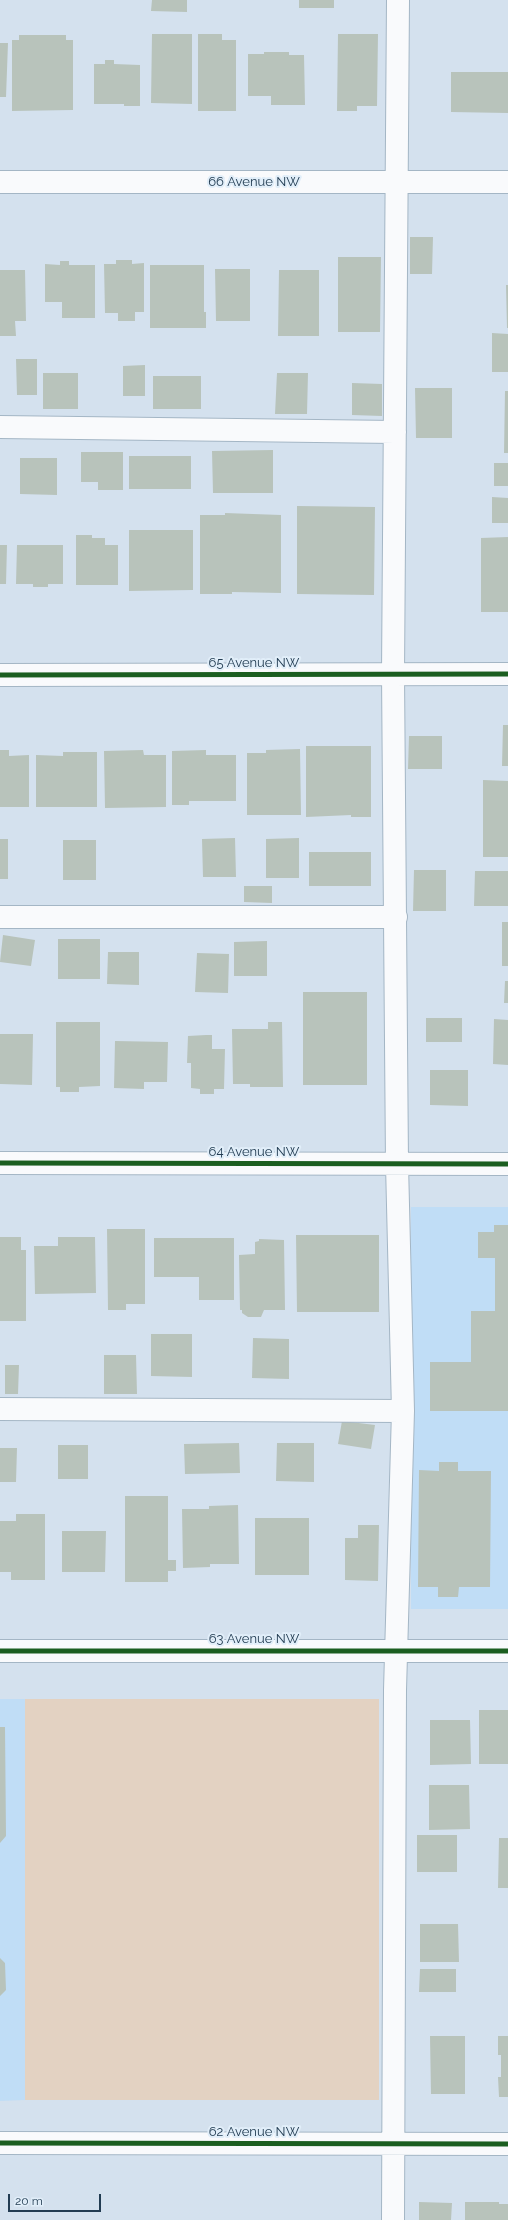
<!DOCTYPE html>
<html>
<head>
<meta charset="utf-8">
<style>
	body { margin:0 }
	#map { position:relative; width:508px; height:2220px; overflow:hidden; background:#d4e1ee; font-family:Raleway,sans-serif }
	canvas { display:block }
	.scale { position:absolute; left:8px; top:2194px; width:93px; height:18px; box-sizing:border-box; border:2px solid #223c52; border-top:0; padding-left:5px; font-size:12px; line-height:14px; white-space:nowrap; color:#223c52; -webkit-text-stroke:3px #e1eef9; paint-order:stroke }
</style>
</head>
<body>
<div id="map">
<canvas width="508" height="2220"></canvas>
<div class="scale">20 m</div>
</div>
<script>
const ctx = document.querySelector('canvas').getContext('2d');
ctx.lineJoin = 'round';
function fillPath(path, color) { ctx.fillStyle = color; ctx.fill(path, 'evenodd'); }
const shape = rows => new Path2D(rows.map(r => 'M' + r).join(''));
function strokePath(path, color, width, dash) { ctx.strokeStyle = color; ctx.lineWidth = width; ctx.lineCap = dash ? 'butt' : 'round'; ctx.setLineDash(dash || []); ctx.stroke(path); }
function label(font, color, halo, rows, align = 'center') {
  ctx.font = font + ' Raleway,sans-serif'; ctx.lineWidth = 4; ctx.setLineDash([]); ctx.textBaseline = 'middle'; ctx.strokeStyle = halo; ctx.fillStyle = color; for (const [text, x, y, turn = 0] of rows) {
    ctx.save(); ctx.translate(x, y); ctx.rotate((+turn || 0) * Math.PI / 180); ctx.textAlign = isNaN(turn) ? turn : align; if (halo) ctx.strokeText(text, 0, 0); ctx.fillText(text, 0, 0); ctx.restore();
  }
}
fillPath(shape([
	[411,1207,508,1207,508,1609,411,1609],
	[0,1699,25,1699,25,2100,0,2101]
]), '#c0ddf6');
fillPath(shape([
	[25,1699,379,1699,379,2100,25,2100]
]), '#e3d2c2');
fillPath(shape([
	[152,0,187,0,187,12,151,11],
	[299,0,334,0,334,8,299,8],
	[152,34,192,34,192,104,151,103],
	[198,34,222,34,222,40,236,40,236,111,198,111],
	[338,34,378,34,377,106,357,106,357,111,337,111],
	[19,35,66,35,66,40,73,40,73,110,12,111,12,40,19,40],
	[0,43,8,43,6,97,0,97],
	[264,52,289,52,289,55,304,55,305,105,271,105,271,96,248,96,248,54,264,54],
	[105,60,114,60,114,64,140,65,140,106,124,106,124,104,94,104,94,64,105,64],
	[451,72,508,72,508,113,451,112],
	[410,237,433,237,432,274,410,274],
	[338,257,381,257,380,332,338,332],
	[116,260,132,260,132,264,144,263,144,312,135,312,135,321,118,321,118,313,105,313,104,264,116,264],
	[60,261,69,261,69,265,95,265,95,318,62,318,62,302,45,302,45,264,60,265],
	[150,265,204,265,204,312,206,312,206,328,150,328],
	[215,269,250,269,250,321,216,321],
	[0,270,25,270,26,321,15,321,16,336,0,336],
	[279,270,319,270,319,336,278,336],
	[506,285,508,285,508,328,507,328],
	[492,333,508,334,508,372,492,372],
	[16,359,37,359,37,395,17,395],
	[145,365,145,396,123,396,123,366],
	[43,373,78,373,78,409,43,409],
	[277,373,308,373,307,414,275,414],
	[153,376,201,376,201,409,153,409],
	[352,383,382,384,382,416,352,415],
	[415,388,452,388,452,438,416,438],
	[505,391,508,391,508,453,504,453],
	[273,450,273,493,213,493,212,451],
	[81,452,123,452,123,490,98,490,98,482,81,482],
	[129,456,191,456,191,489,129,489],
	[20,458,57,458,57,495,20,494],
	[494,463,508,463,508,486,494,486],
	[492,497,508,498,508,523,492,523],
	[297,506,375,507,374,595,297,594],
	[225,513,281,515,281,593,232,592,232,594,200,594,200,515,225,515],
	[129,530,193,530,193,590,129,591],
	[76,535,92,535,92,538,105,538,105,545,118,545,118,585,76,585],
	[508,537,508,612,481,612,481,538],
	[0,545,7,545,6,584,0,584],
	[17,545,63,545,63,584,48,584,48,587,33,587,33,584,16,584],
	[503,725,508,725,508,766,502,766],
	[409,736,442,736,442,769,408,769],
	[306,746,371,746,371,817,351,817,351,815,306,817],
	[300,749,301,815,247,815,247,753,266,753,266,750],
	[0,750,9,750,9,756,29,755,29,807,0,807],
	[143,750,144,755,166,755,166,807,105,808,104,751],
	[206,750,206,755,236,755,236,801,189,801,189,805,172,805,172,751],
	[63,752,97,752,97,807,36,807,36,755,63,756],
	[483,780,508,781,508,857,483,857],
	[235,838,236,877,203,877,202,839],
	[299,838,299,878,266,878,266,839],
	[0,839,8,839,8,879,0,879],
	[63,840,96,840,96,880,63,880],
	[309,852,371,852,371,886,309,886],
	[414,870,446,870,446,911,413,911],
	[475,871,508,871,508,906,474,906],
	[244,886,272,886,272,903,244,902],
	[502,922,508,922,508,966,502,966],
	[3,935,35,940,31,966,0,962],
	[58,939,100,939,100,979,58,979],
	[267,941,267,976,234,976,234,942],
	[108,952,139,952,139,985,107,984],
	[197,953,229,954,228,993,195,992],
	[505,981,508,981,508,1003,504,1003],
	[303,992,367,992,367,1085,303,1085],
	[426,1018,462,1018,462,1042,426,1042],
	[494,1019,508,1020,508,1065,493,1064],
	[56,1022,100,1022,100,1086,79,1087,79,1092,60,1092,60,1087,56,1087],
	[268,1022,282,1022,283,1087,250,1087,250,1084,233,1084,232,1029,268,1029],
	[0,1034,33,1034,32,1085,0,1084],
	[206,1035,212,1035,212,1049,225,1049,224,1089,214,1089,214,1094,200,1094,200,1089,191,1088,191,1063,187,1063,188,1036],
	[115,1041,168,1042,167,1082,144,1082,144,1089,114,1088],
	[430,1070,468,1070,468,1106,430,1105],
	[494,1225,508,1225,508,1411,430,1411,430,1362,471,1362,471,1311,495,1311,495,1258,478,1258,478,1232,494,1232],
	[107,1229,145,1229,145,1304,126,1304,126,1310,108,1310],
	[296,1235,379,1235,379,1312,297,1312],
	[0,1237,21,1237,21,1250,26,1250,26,1321,0,1321],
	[58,1237,95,1237,96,1293,35,1294,34,1246,58,1246],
	[154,1238,234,1238,234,1300,199,1300,199,1277,154,1277],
	[259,1239,284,1240,285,1310,264,1310,261,1317,248,1317,242,1313,242,1310,240,1310,239,1255,255,1254,255,1242,259,1241],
	[151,1334,192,1334,192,1377,151,1376],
	[253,1338,289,1339,289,1379,252,1378],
	[104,1355,136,1355,137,1394,104,1394],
	[5,1365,19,1365,18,1394,5,1394],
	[342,1421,375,1425,371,1449,338,1444],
	[239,1443,240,1473,185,1474,184,1444],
	[277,1443,314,1443,314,1482,276,1481],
	[58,1445,88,1445,88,1479,58,1479],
	[0,1448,17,1448,16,1482,0,1482],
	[439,1462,458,1462,458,1471,491,1471,490,1587,459,1587,458,1597,438,1597,438,1587,418,1587,419,1470,439,1471],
	[125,1496,168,1496,168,1560,176,1560,176,1571,168,1571,168,1582,125,1582],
	[238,1505,239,1564,210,1564,210,1567,183,1568,182,1509,209,1509,209,1506],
	[16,1514,45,1514,45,1580,11,1580,11,1572,0,1572,0,1521,16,1521],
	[255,1518,309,1518,309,1575,255,1575],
	[358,1525,379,1525,378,1581,345,1580,345,1538,358,1538],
	[62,1531,106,1531,105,1572,62,1572],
	[479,1710,508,1710,508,1764,479,1764],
	[430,1720,470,1720,471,1764,430,1765],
	[0,1727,5,1727,6,1836,0,1843],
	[429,1785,469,1785,470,1829,429,1830],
	[417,1835,457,1835,457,1872,417,1872],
	[499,1838,508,1838,508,1888,498,1888],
	[420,1924,458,1924,459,1962,420,1962],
	[0,1958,5,1963,6,1990,0,1996],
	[420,1969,456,1969,456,1992,419,1992],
	[430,2036,465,2036,465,2094,431,2094],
	[498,2036,508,2036,508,2097,499,2097,498,2077,501,2077,501,2055,498,2055],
	[419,2202,452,2203,451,2220,419,2220],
	[465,2202,499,2202,499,2204,508,2204,508,2220,465,2220]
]), '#b8c3bb');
const minor = shape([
	[0,182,508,182],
	[0,427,395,432],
	[0,675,508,674],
	[0,917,396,917],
	[0,1163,508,1164],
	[0,1409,403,1411],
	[0,1651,508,1651],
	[0,2143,508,2144],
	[393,2220,395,1690,403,1411,397,1164,393,674,398,0]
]);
strokePath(minor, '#a4b6c5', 24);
strokePath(minor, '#f9fafc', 22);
strokePath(shape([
	[0,675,508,674],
	[0,1163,508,1164],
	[0,1651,508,1651],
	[0,2143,508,2144]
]), '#1b5e20', 5);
label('13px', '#223c52', '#e1eef9', [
	["66 Avenue NW",254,182],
	["65 Avenue NW",254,663],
	["64 Avenue NW",254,1152],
	["63 Avenue NW",254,1639],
	["62 Avenue NW",254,2132]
]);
</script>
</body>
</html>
